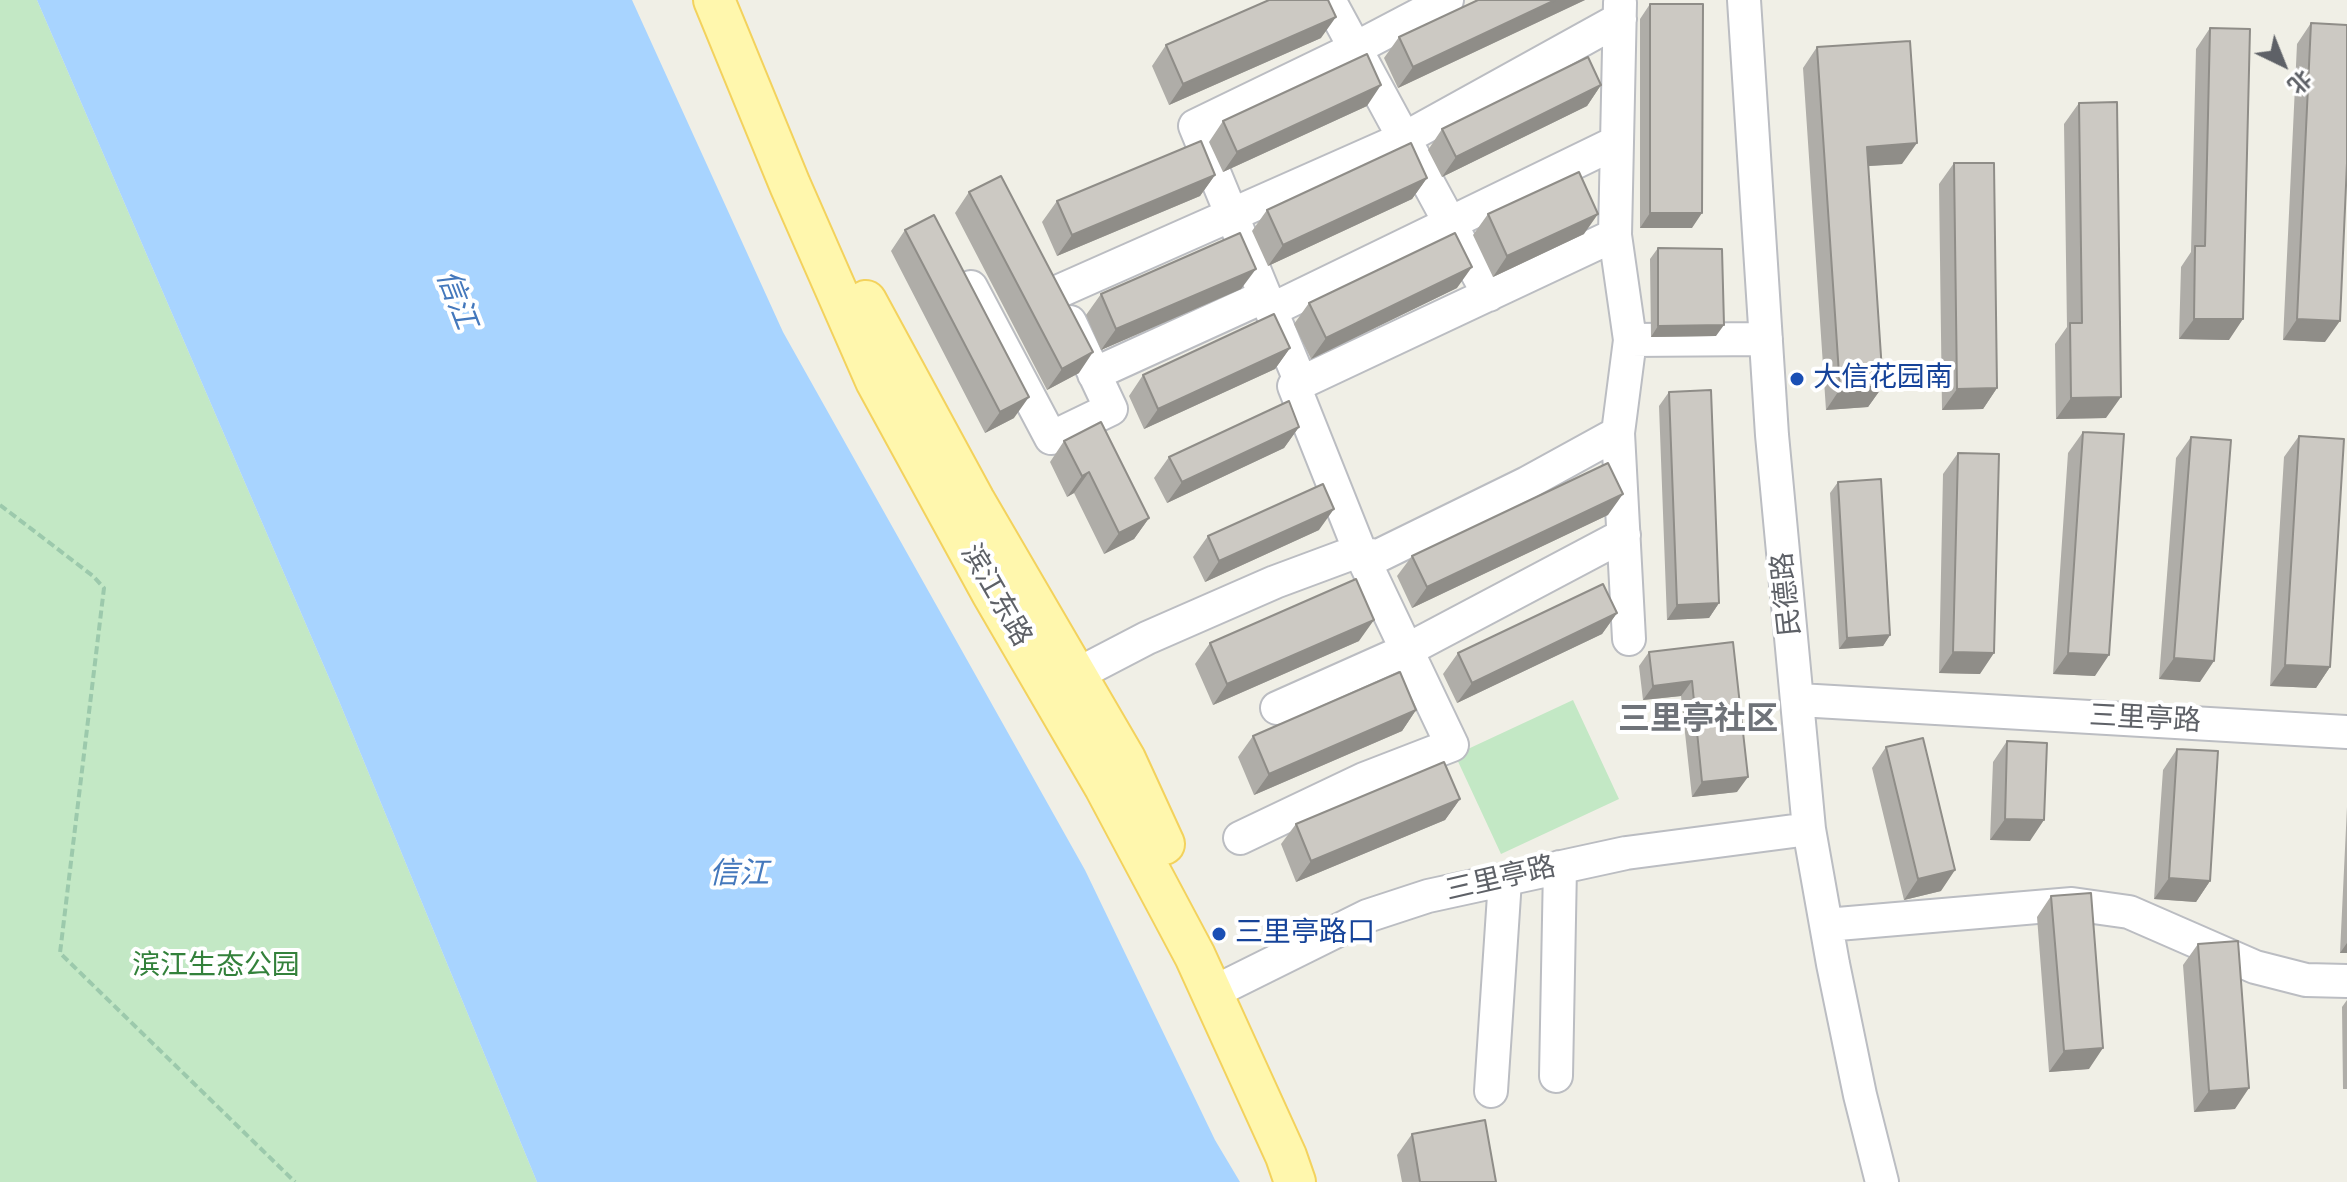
<!DOCTYPE html>
<html>
<head>
<meta charset="utf-8">
<style>
	body { margin:0 }
	#map { position:relative; width:2347px; height:1182px; overflow:hidden; background:#f0efe6; font-family:"Roboto Condensed","Noto Sans SC",sans-serif }
	canvas { display:block }
	.north { position:absolute; left:2243px; top:24px; width:80px; height:80px; -webkit-text-stroke:6px #fff; paint-order:stroke; rotate:137deg; font-size:22px; font-weight:700; line-height:32px; text-align:center; color:#5e6167 }
	.north::after { content:''; display:block; margin:auto; width:28px; height:36px; background:#5e6167; clip-path:polygon(50% 0,100% 100%,50% 72%,0 100%) }
</style>
</head>
<body>
<div id="map">
<canvas width="2347" height="1182"></canvas>
<div class="north">北</div>
</div>
<script>
const ctx = document.querySelector('canvas').getContext('2d');
ctx.lineJoin = 'round';
function fillPath(path, color) { ctx.fillStyle = color; ctx.fill(path, 'evenodd'); }
const shape = rows => new Path2D(rows.map(r => 'M' + r).join(''));
function strokePath(path, color, width, dash) { ctx.strokeStyle = color; ctx.lineWidth = width; ctx.lineCap = dash ? 'butt' : 'round'; ctx.setLineDash(dash || []); ctx.stroke(path); }
function label(font, color, halo, rows, align = 'center') {
  ctx.font = font + ' "Roboto Condensed","Noto Sans SC",sans-serif'; ctx.lineWidth = 8; ctx.setLineDash([]); ctx.textBaseline = 'middle'; ctx.strokeStyle = halo; ctx.fillStyle = color; for (const [text, x, y, turn = 0] of rows) {
    ctx.save(); ctx.translate(x, y); ctx.rotate((+turn || 0) * Math.PI / 180); ctx.textAlign = isNaN(turn) ? turn : align; if (halo) ctx.strokeText(text, 0, 0); ctx.fillText(text, 0, 0); ctx.restore();
  }
}
fillPath(shape([
	[0,0,37,0,339,701,537,1182,0,1182],
	[1573,700,1619,799,1501,854,1455,755]
]), '#c3e8c5');
fillPath(shape([
	[37,0,632,0,783,332,1085,870,1215,1140,1240,1182,537,1182,339,701]
]), '#a8d4ff');
const minor = shape([
	[1329,0,1489,295],
	[1744,0,1772,435,1809,829,1833,964,1860,1095,1882,1182],
	[1615,235,1620,3],
	[971,287,1051,438,1111,409,1070,322],
	[1055,293,1405,138,1620,19],
	[1271,310,1617,142],
	[1094,374,1265,296],
	[1301,383,1195,126,1354,49,1447,0],
	[1618,433,1629,639],
	[1076,675,1147,638,1275,582,1353,553,1378,556,1527,483,1618,433,1630,340,1766,339],
	[1799,700,2347,732],
	[1277,708,1407,650,1624,535],
	[1240,838,1364,779,1452,745,1361,554,1294,386,1615,235,1630,340],
	[1826,925,2072,904,2129,912,2255,967,2306,980,2347,981],
	[1212,993,1367,916,1428,896,1626,853,1809,829],
	[1556,1076,1560,867],
	[1491,1091,1505,880]
]);
const major = shape([
	[714,0,790,185,876,381,992,593,1105,787,1195,956,1286,1156,1295,1182],
	[866,301,974,500,1125,759,1164,844]
]);
strokePath(minor, '#bbbdc2', 36);
strokePath(major, '#f3d25d', 44);
strokePath(shape([
	[0,505,93,576,104,588,60,953,295,1182]
]), '#9cc9ac', 4, [8, 4]);
strokePath(minor, '#fff', 32);
strokePath(major, '#fff7ad', 40);
fillPath(shape([
	[1478,0,1585,0,1398,88,1384,58,1399,37],
	[1650,4,1692,228,1640,228,1640,19],
	[2311,23,2325,342,2283,340,2297,44],
	[2210,28,2229,340,2179,339,2181,267,2191,252,2196,49],
	[1321,38,1169,105,1152,66,1166,45],
	[1817,47,1902,164,1868,166,1883,386,1868,407,1826,410,1803,68],
	[1601,85,1587,106,1442,177,1428,150,1442,129],
	[2079,103,2106,418,2056,419,2055,344,2067,327,2064,124],
	[1367,106,1223,172,1209,142,1223,121],
	[1954,163,1997,388,1983,409,1942,410,1939,184],
	[1215,175,1200,196,1057,256,1042,222,1057,201],
	[1427,178,1412,199,1268,266,1252,231,1267,210],
	[969,192,1079,373,1047,390,955,213],
	[1488,214,1584,234,1493,277,1473,235],
	[905,230,1014,418,985,433,891,251],
	[1658,248,1716,336,1651,337,1650,259],
	[1457,288,1311,359,1294,324,1309,303],
	[1241,289,1101,350,1086,315,1101,294],
	[1290,348,1275,369,1144,429,1129,396,1143,375],
	[1669,392,1719,603,1709,618,1667,620,1659,406],
	[1299,427,1284,448,1167,503,1154,478,1169,457],
	[2083,432,2095,676,2053,674,2068,453],
	[2299,436,2330,667,2316,688,2270,686,2284,457],
	[2191,437,2200,682,2159,679,2176,458],
	[1064,441,1149,518,1134,539,1104,554,1074,493,1067,497,1050,462],
	[1958,453,1980,674,1939,673,1943,474],
	[1838,482,1890,635,1883,646,1839,649,1830,493],
	[1608,515,1412,608,1397,576,1412,556],
	[1319,530,1205,582,1193,557,1208,536],
	[1617,613,1602,634,1457,703,1443,674,1458,653],
	[1359,641,1213,705,1195,664,1210,643],
	[1733,642,1737,792,1692,797,1681,696,1643,700,1639,666,1649,652],
	[1416,710,1402,731,1254,795,1238,757,1253,736],
	[2007,741,2030,841,1990,840,1993,762],
	[1886,747,1941,891,1904,900,1872,768],
	[2177,749,2210,881,2196,902,2154,899,2163,770],
	[1460,799,1445,820,1296,882,1281,844,1296,824],
	[2347,807,2347,953,2340,953],
	[2051,896,2089,1069,2049,1072,2037,917],
	[2198,944,2235,1109,2194,1112,2183,965],
	[2347,1000,2347,1089,2343,1089,2342,1007],
	[1412,1134,1496,1182,1402,1182,1397,1155]
]), '#afada8');
fillPath(shape([
	[1555,0,1585,0,1398,88,1413,67],
	[1336,17,1321,38,1169,105,1183,84],
	[1381,85,1367,106,1223,172,1237,152],
	[1601,85,1587,106,1442,177,1456,157],
	[1917,143,1902,164,1852,167,1867,147],
	[1215,175,1200,196,1057,256,1072,235],
	[1427,178,1412,199,1268,266,1283,245],
	[1650,213,1702,213,1692,228,1640,228],
	[1598,214,1584,234,1493,277,1507,256],
	[1472,267,1457,288,1311,359,1326,338],
	[1256,269,1241,289,1101,350,1116,329],
	[2194,319,2243,319,2229,340,2179,339],
	[2297,319,2340,321,2325,342,2283,340],
	[1724,325,1716,336,1651,337,1658,326],
	[1290,348,1275,369,1144,429,1158,409],
	[1093,352,1079,373,1047,390,1062,369],
	[1883,386,1868,407,1826,410,1840,389],
	[1997,388,1983,409,1942,410,1957,389],
	[1029,397,1014,418,985,433,1000,412],
	[2121,397,2106,418,2056,419,2071,398],
	[1299,427,1284,448,1167,503,1182,482],
	[1089,472,1074,493,1067,497,1082,476],
	[1623,494,1608,515,1412,608,1427,587],
	[1334,509,1319,530,1205,582,1219,561],
	[1149,518,1134,539,1104,554,1119,533],
	[1719,603,1709,618,1667,620,1677,605],
	[1617,613,1602,634,1457,703,1472,683],
	[1374,620,1359,641,1213,705,1227,684],
	[1890,635,1883,646,1839,649,1847,638],
	[1953,652,1994,653,1980,674,1939,673],
	[2068,653,2109,655,2095,676,2053,674],
	[2174,658,2214,661,2200,682,2159,679],
	[2285,665,2330,667,2316,688,2270,686],
	[1692,681,1681,696,1643,700,1653,686],
	[1416,710,1402,731,1254,795,1269,774],
	[1748,777,1737,792,1692,797,1702,782],
	[1460,799,1445,820,1296,882,1311,861],
	[2005,819,2044,820,2030,841,1990,840],
	[1955,870,1941,891,1904,900,1918,879],
	[2169,878,2210,881,2196,902,2154,899],
	[2347,943,2347,953,2340,953],
	[2103,1048,2089,1069,2049,1072,2064,1051],
	[2249,1088,2235,1109,2194,1112,2209,1091]
]), '#8f8d88');
const building = shape([
	[1269,0,1328,0,1336,17,1183,84,1166,45,1269,0],
	[1478,0,1555,0,1413,67,1399,37,1478,0],
	[1650,4,1703,4,1702,213,1650,213,1650,4],
	[2311,23,2347,25,2347,163,2340,321,2297,319,2311,23],
	[2210,28,2250,29,2243,319,2194,319,2195,246,2205,246,2210,28],
	[1910,41,1917,143,1867,147,1883,386,1840,389,1817,47,1910,41],
	[1367,54,1381,85,1237,152,1223,121,1367,54],
	[1588,57,1601,85,1456,157,1442,129,1588,57],
	[2117,102,2121,397,2071,398,2070,323,2082,323,2079,103,2117,102],
	[1201,141,1215,175,1072,235,1057,201,1201,141],
	[1411,143,1427,178,1283,245,1267,210,1411,143],
	[1954,163,1994,163,1997,388,1957,389,1954,163],
	[1579,172,1598,214,1507,256,1488,214,1579,172],
	[1001,176,1093,352,1062,369,969,192,1001,176],
	[934,215,1029,397,1000,412,905,230,934,215],
	[1240,233,1256,269,1116,329,1101,294,1240,233],
	[1455,233,1472,267,1326,338,1309,303,1455,233],
	[1658,248,1722,249,1724,325,1658,326,1658,248],
	[1274,314,1290,348,1158,409,1143,375,1274,314],
	[1711,390,1719,603,1677,605,1669,392,1711,390],
	[1289,401,1299,427,1182,482,1169,457,1289,401],
	[1101,422,1149,518,1119,533,1089,472,1082,476,1064,441,1101,422],
	[2083,432,2124,434,2109,655,2068,653,2083,432],
	[2299,436,2344,439,2330,667,2285,665,2299,436],
	[2191,437,2231,440,2214,661,2174,658,2191,437],
	[1958,453,1999,454,1994,653,1953,652,1958,453],
	[1608,463,1623,494,1427,587,1412,556,1608,463],
	[1881,479,1890,635,1847,638,1838,482,1881,479],
	[1323,484,1334,509,1219,561,1208,536,1323,484],
	[1356,579,1374,620,1227,684,1210,643,1356,579],
	[1603,584,1617,613,1472,683,1458,653,1603,584],
	[1733,642,1748,777,1702,782,1692,681,1653,686,1649,652,1733,642],
	[1400,672,1416,710,1269,774,1253,736,1400,672],
	[1923,738,1955,870,1918,879,1886,747,1923,738],
	[2007,741,2047,743,2044,820,2005,819,2007,741],
	[2177,749,2218,751,2210,881,2169,878,2177,749],
	[1444,762,1460,799,1311,861,1296,824,1444,762],
	[2091,893,2103,1048,2064,1051,2051,896,2091,893],
	[2238,941,2249,1088,2209,1091,2198,944,2238,941],
	[1485,1120,1496,1182,1420,1182,1412,1134,1485,1120]
]);
fillPath(building, '#ccc9c3');
strokePath(building, '#8f8d88', 2);
for (const [x, y, r, color] of [
	[1797,379,8,"#1a4fb4"],
	[1219,934,8,"#1a4fb4"]
]) { const dot = new Path2D(); dot.arc(x, y, r, 0, 2 * Math.PI); ctx.fillStyle = color; ctx.fill(dot); strokePath(dot, '#fff', 3); }
label('28px', '#164399', '#fff', [
	["大信花园南",1813,379],
	["三里亭路口",1235,934]
], 'left');
label('28px', '#5e6167', '#fff', [
	["民德路",1788,594,-96],
	["滨江东路",995,596,60],
	["三里亭路",2145,720,3],
	["三里亭路",1501,880,-13]
]);
label('28px', '#33813b', '#fff', [
	["滨江生态公园",216,967]
]);
label('italic 30px', '#4478bc', '#fff', [
	["信江",455,300,69],
	["信江",739,875]
]);
label('bold 32px', '#6f7379', '#fff', [
	["三里亭社区",1698,721]
]);
</script>
</body>
</html>
